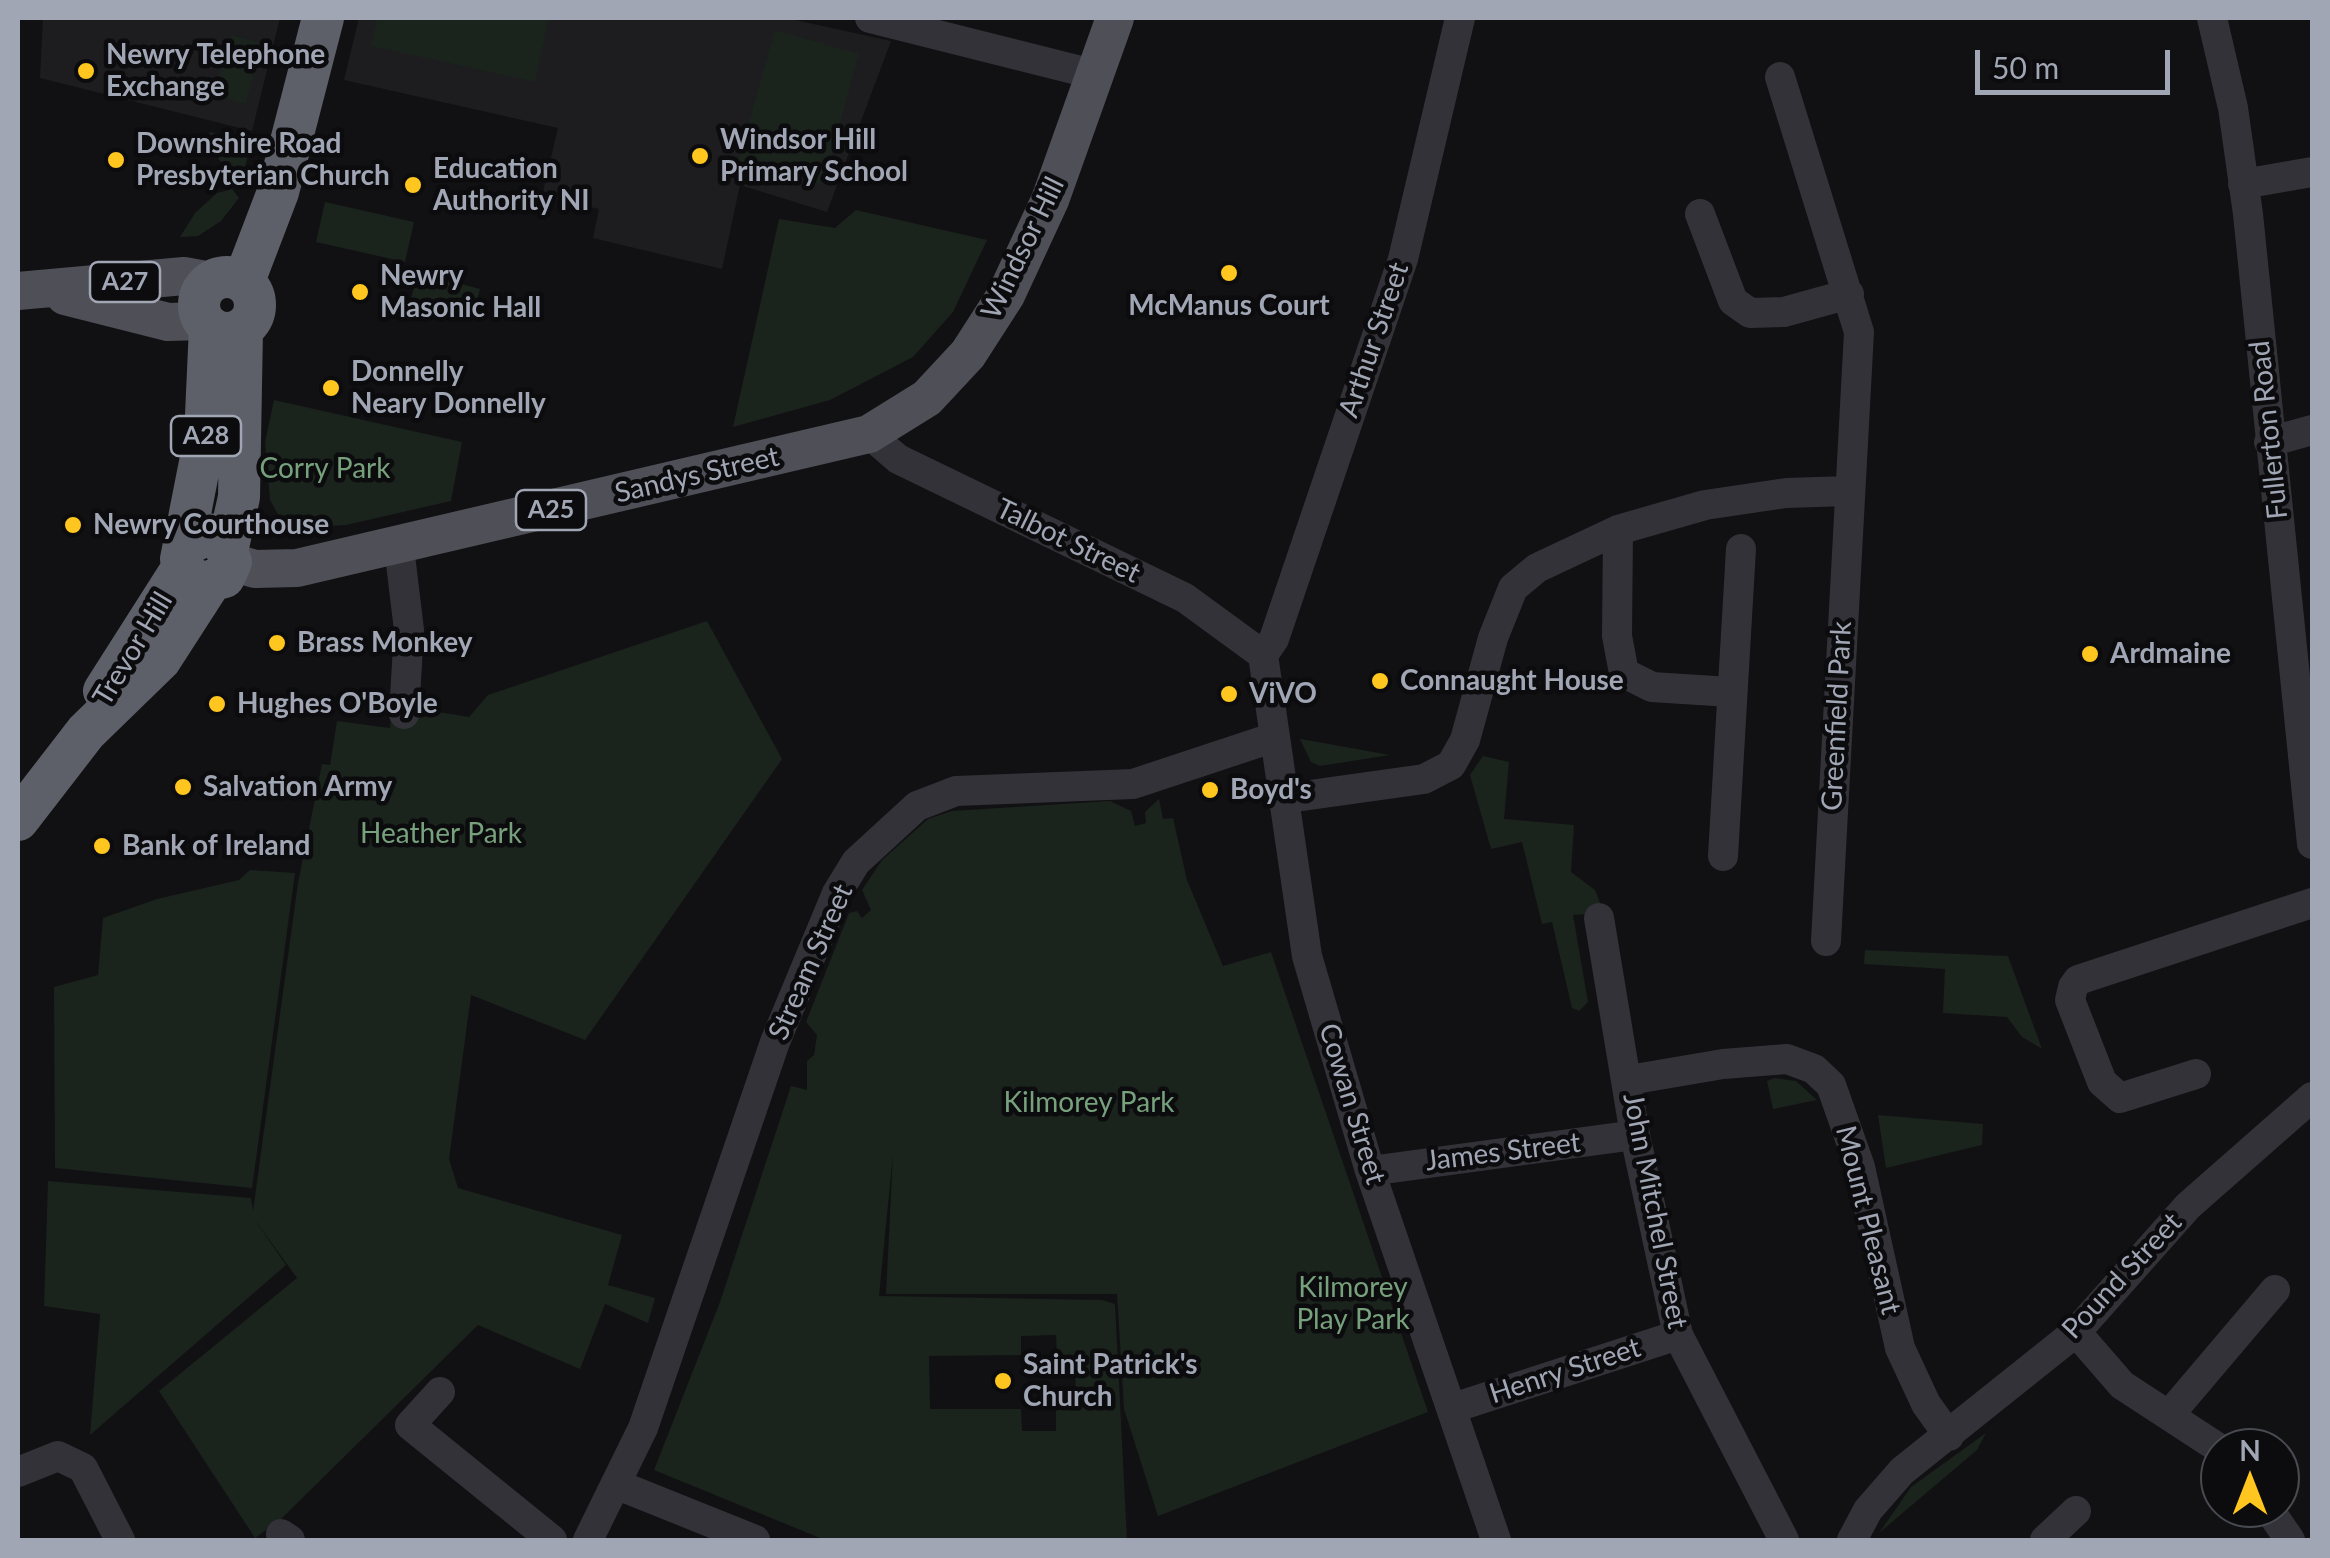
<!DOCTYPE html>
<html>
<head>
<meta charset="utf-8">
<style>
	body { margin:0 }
	#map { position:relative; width:2330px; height:1558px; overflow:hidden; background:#111113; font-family:Lato,sans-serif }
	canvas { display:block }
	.frame { position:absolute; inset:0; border:20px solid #a1a6b5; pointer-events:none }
	.north { position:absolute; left:2200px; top:1428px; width:100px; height:100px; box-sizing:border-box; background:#0c0c0e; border:2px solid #484a51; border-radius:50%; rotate:0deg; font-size:28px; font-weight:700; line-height:40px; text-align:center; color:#a1a6b5 }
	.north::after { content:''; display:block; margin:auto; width:35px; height:45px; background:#fec61e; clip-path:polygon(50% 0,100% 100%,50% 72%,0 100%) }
	.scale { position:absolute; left:1975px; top:50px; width:195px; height:45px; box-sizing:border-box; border:5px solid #a1a6b5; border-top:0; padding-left:12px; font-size:30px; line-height:35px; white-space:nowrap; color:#a1a6b5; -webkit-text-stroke:8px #0c0c0e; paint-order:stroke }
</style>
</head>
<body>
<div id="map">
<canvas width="2330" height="1558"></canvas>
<div class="frame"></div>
<div class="north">N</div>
<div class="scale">50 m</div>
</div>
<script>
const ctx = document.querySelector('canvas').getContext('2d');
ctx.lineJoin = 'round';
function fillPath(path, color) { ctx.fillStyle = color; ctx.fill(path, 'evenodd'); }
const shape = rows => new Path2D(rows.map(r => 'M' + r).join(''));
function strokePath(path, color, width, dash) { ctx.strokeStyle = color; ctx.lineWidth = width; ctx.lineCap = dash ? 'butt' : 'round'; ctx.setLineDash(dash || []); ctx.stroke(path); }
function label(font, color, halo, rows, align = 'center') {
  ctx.font = font + ' Lato,sans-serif'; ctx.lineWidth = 9; ctx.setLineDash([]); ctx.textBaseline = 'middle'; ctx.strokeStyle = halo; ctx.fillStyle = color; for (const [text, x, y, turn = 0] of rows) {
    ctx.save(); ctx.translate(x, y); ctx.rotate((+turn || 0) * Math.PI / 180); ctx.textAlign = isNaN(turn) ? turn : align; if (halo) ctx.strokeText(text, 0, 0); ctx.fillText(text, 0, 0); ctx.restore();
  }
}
fillPath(shape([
	[43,18,280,18,252,131,40,78],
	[359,18,786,18,891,41,827,212,740,185,722,269,593,238,599,209,542,196,558,128,344,80]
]), '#1d1d20');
fillPath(shape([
	[377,18,549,18,535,82,371,46],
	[775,30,859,54,823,184,738,161],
	[231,35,262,43,246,104,214,95],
	[209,132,252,140,245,167,239,174,219,160],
	[232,189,239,198,221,221,198,236,180,237,195,213,217,193],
	[325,202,414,222,405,262,316,242],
	[856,210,987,240,953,312,913,357,830,400,733,427,779,219,835,228],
	[432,276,480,289,472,319,410,302,415,284,429,288],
	[274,400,462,442,451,501,346,525,294,528,281,520,270,500,265,442],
	[707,621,782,759,585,1040,471,995,449,1159,458,1188,622,1235,608,1285,655,1298,648,1323,605,1304,580,1369,478,1325,281,1519,255,1538,159,1391,297,1278,252,1216,286,1265,90,1435,100,1314,44,1306,48,1181,251,1198,253,1211,298,883,322,764,330,765,337,721,390,728,392,712,418,716,420,709,469,717,488,695],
	[1300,739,1301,739,1390,755,1320,766,1311,762],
	[1483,756,1509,762,1504,819,1574,825,1571,872,1595,890,1604,913,1573,915,1588,1002,1579,1011,1572,1008,1552,922,1542,924,1522,842,1491,849,1470,775],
	[1159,799,1163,819,1173,818,1187,880,1223,966,1271,952,1428,1412,1158,1516,1124,1409,1117,1294,886,1294,893,1154,879,1296,1102,1300,1115,1304,1127,1540,825,1540,654,1470,720,1302,791,1086,807,1090,807,1061,814,1055,817,1035,806,1022,849,913,857,911,862,918,871,910,862,890,882,860,928,819,952,811,1110,801,1131,811,1135,826,1146,823,1145,812],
	[1056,1335,1057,1356,1075,1357,1076,1409,1056,1410,1056,1431,1022,1431,1021,1409,930,1409,929,1356,1021,1355,1021,1336],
	[250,870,295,873,252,1188,55,1168,54,987,98,975,103,918,157,899,239,880],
	[1865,950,2008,956,2042,1049,2022,1037,2007,1017,1943,1013,1945,969,1864,964],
	[1774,1078,1796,1081,1817,1100,1773,1109,1767,1081],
	[1878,1115,1983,1124,1982,1145,1886,1168],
	[1986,1433,1977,1450,1879,1533,1911,1487]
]), '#1b231d');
strokePath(shape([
	[870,18,1097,75],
	[2212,18,2233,108,2248,214,2312,844],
	[1780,77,1859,332,1826,941],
	[2243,184,2312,172],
	[1700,214,1733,301,1750,313,1784,312,1849,294],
	[869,434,898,459,1185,598,1263,655],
	[2269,442,2312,430],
	[1618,530,1617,636,1624,673,1652,687,1730,692],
	[399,547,409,630,404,714],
	[1263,655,1307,956,1370,1171,1496,1540],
	[1263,655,1274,639,1403,259,1460,18],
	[1281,799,1424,779,1451,765,1465,740,1493,638,1513,588,1537,568,1618,530,1705,505,1786,493,1848,491],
	[1723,856,1741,549],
	[1599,918,1635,1135,1678,1335,1784,1540],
	[2196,1074,2120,1098,2102,1082,2070,1000,2073,987,2078,980,2312,903],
	[1629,1080,1723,1064,1787,1059,1814,1069,1831,1085,1860,1167,1900,1348,1926,1404,1949,1436],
	[1370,1171,1635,1135],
	[2076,1332,2122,1385,2220,1449],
	[440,1392,410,1425,552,1540],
	[1453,1408,1678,1335],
	[2169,1415,2275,1290],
	[18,1472,58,1456,83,1468,120,1540],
	[618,1485,755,1540],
	[2268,1508,2290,1540],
	[281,1534,290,1540],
	[588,1540,643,1428,775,1042,837,893,856,862,917,806,956,791,1133,784,1272,738],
	[1852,1540,1868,1510,1902,1471,2076,1332,2188,1206,2312,1097],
	[2045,1540,2076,1511]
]), '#323238', 30);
strokePath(shape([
	[18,291,184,276,211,281],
	[65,296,168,322,204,321],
	[231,562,255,569,297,568,869,434,927,398,968,354,1006,295,1050,200,1115,18]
]), '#4e4f57', 38);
strokePath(shape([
	'199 305a28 28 0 1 1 56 0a28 28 0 1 1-56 0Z',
	[244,281,278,192,323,18],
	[187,544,209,534,223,541,231,562,224,577,200,584,187,575,181,559,205,437,210,327],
	[228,547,239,497,242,329],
	[104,691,183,567],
	[18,820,86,732,160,660,209,584]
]), '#5e6069', 42);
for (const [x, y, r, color] of [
	[86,71,10,"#fec61e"],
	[700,156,10,"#fec61e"],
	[116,160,10,"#fec61e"],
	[413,185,10,"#fec61e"],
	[1229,273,10,"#fec61e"],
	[360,292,10,"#fec61e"],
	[331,388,10,"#fec61e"],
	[73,525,10,"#fec61e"],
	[277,643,10,"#fec61e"],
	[2090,654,10,"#fec61e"],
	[1380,681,10,"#fec61e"],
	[1229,694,10,"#fec61e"],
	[217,704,10,"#fec61e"],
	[183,787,10,"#fec61e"],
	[1210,790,10,"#fec61e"],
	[102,846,10,"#fec61e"],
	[1003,1381,10,"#fec61e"]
]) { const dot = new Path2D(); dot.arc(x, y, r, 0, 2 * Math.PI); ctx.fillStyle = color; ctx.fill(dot); strokePath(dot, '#0c0c0e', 4); }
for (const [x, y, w] of [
	[125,282,70],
	[206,436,70],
	[551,510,70]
]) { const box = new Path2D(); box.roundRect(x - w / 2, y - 20, w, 40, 8); ctx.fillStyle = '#0c0c0e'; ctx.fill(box); strokePath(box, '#a1a6b5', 2.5); }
label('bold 25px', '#a1a6b5', null, [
	["A27",125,282],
	["A28",206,436],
	["A25",551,510]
]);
label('bold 28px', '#a1a6b5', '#0c0c0e', [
	["Newry Telephone",106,55],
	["Exchange",106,87],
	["Windsor Hill",720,140],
	["Primary School",720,172],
	["Downshire Road",136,144],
	["Presbyterian Church",136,176],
	["Education",433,169],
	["Authority NI",433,201],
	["Newry",380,276],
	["Masonic Hall",380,308],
	["McManus Court",1229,306,"center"],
	["Donnelly",351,372],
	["Neary Donnelly",351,404],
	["Newry Courthouse",93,525],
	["Brass Monkey",297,643],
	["Ardmaine",2110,654],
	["Connaught House",1400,681],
	["ViVO",1249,694],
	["Hughes O'Boyle",237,704],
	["Salvation Army",203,787],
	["Boyd's",1230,790],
	["Bank of Ireland",122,846],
	["Saint Patrick's",1023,1365],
	["Church",1023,1397]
], 'left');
label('28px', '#a1a6b5', '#0c0c0e', [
	["Windsor Hill",1023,248,-64],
	["Arthur Street",1374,340,-71],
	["Fullerton Road",2269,430,-96],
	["Sandys Street",697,475,-13],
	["Talbot Street",1068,541,26],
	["Trevor Hill",133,649,-59],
	["Greenfield Park",1837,716,-87],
	["Stream Street",811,962,-66],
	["Cowan Street",1352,1104,73],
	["James Street",1503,1152,-7],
	["John Mitchel Street",1655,1211,79],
	["Mount Pleasant",1868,1220,76],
	["Pound Street",2122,1276,-47],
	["Henry Street",1565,1371,-18]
]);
label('28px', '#77a17d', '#0c0c0e', [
	["Corry Park",325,469],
	["Heather Park",441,834],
	["Kilmorey Park",1089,1103],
	["Kilmorey",1353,1288],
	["Play Park",1353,1320]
]);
</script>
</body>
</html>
